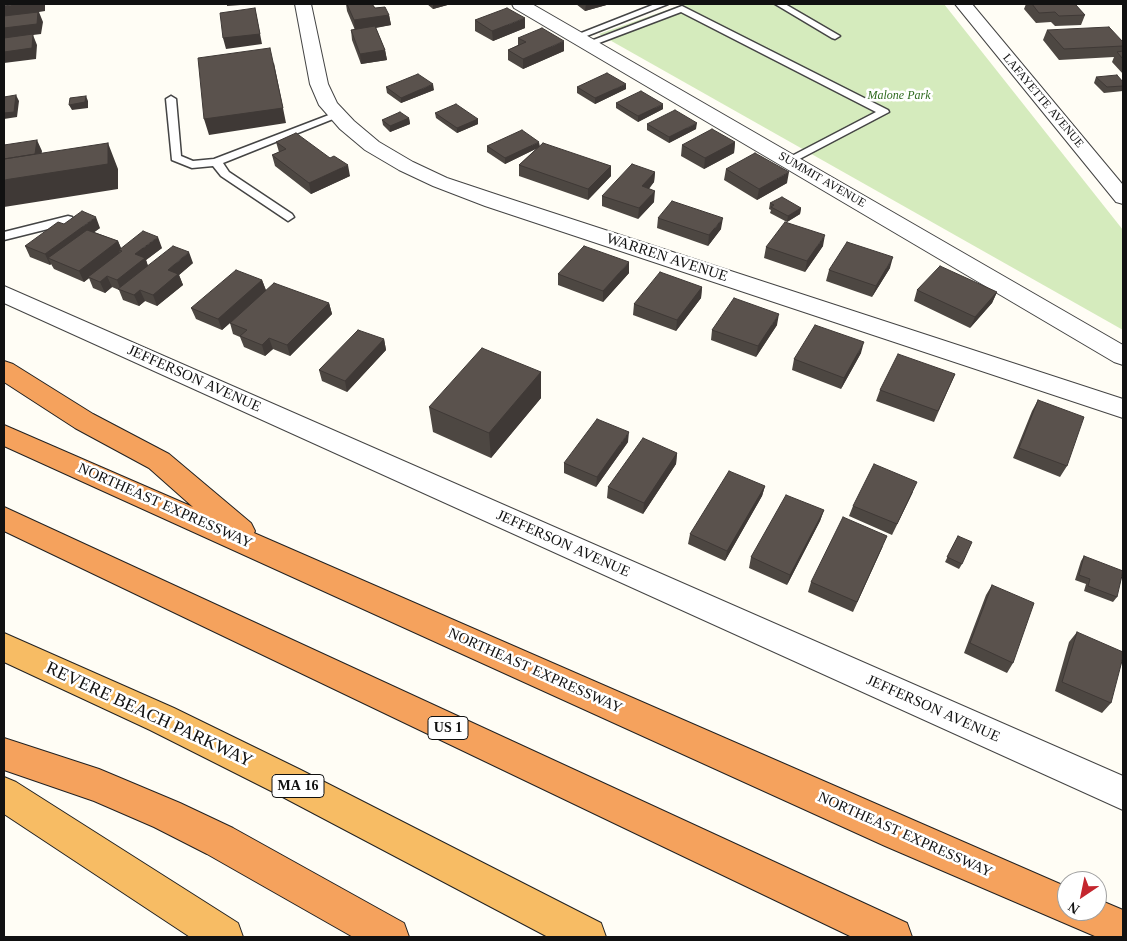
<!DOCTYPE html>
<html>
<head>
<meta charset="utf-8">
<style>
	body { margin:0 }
	#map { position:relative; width:1127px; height:941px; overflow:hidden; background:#fffdf5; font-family:Georgia,serif }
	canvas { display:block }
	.frame { position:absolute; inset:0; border:5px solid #111; pointer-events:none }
	.north { position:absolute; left:1057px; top:871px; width:50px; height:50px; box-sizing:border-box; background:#fff; border:1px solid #a0a0a0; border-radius:50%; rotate:214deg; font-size:14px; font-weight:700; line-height:20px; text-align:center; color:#111 }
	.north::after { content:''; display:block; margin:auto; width:18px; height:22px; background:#c4262e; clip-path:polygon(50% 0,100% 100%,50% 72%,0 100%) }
</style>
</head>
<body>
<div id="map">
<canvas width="1127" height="941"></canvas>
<div class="frame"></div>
<div class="north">N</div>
</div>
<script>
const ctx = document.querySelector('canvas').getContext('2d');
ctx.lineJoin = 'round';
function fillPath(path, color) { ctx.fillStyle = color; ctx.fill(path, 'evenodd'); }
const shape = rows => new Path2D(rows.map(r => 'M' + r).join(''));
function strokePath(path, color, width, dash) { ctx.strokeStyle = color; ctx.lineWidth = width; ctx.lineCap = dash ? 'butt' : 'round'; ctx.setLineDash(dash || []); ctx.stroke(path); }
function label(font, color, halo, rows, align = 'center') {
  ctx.font = font + ' Georgia,serif'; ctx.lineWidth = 5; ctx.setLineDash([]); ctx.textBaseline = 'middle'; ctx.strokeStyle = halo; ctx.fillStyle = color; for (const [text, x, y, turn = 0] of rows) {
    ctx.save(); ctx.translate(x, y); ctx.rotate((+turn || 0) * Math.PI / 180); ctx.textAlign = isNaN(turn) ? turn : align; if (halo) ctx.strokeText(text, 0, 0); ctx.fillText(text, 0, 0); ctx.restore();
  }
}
fillPath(shape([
	[684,4,944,4,1123,230,1123,330,599,34]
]), '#d5ebbd');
const service = shape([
	[655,4,668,4,579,39,576,40,571,37,655,4],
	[775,4,785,4,840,36,835,39,832,38,775,4],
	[682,6,888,110,889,112,790,164,786,163,784,161,786,159,876,112,681,12,591,46,588,47,583,44,682,6],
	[171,96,176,99,181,156,193,161,214,159,334,113,342,113,343,115,223,163,229,172,292,214,294,217,288,221,221,176,213,166,192,168,172,160,166,99,171,96],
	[68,216,72,217,74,220,72,223,4,240,4,232,68,216]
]);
const minor = shape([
	[295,4,311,4,328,84,337,103,354,121,379,142,413,162,447,178,501,196,1123,399,1123,418,485,206,433,186,399,170,365,150,340,129,319,105,310,84,295,4],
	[955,4,972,4,1123,185,1123,204,1116,202,955,4]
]);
const tertiary = shape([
	[512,4,532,4,1123,345,1123,365,1114,362,514,8,512,4],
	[4,286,1123,776,1123,810,4,303,4,286]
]);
const trunk = shape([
	[4,633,174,708,301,770,601,923,606,937,548,937,277,794,150,730,4,662,4,633],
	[4,777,16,782,238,923,243,937,190,937,4,814,4,777]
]);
const motorway = shape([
	[4,361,13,364,93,414,169,454,251,523,255,531,254,533,1067,887,1067,911,1097,911,1097,899,1123,910,1123,937,1097,937,885,846,4,446,4,425,193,507,149,468,75,428,4,382,4,361],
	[4,507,907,923,912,937,852,937,4,531,4,507],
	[4,738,99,769,180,803,233,828,404,923,409,937,353,937,207,854,154,827,94,801,4,770,4,738]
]);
strokePath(service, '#444', 3);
strokePath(minor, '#444', 2);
strokePath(tertiary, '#444', 2);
strokePath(trunk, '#222', 2);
strokePath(motorway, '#222', 2);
fillPath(service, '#fff');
fillPath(minor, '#fff');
fillPath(tertiary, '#fff');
fillPath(trunk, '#f7bc64');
fillPath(motorway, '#f5a25d');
fillPath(shape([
	[227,4,254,4,227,6],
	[346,4,372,4,375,8,389,15,391,25,376,28,385,50,387,60,361,64,352,40,351,30,355,30,347,11],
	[427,4,451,4,433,9],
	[576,4,610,4,585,11],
	[1026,4,1075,4,1085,15,1081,25,1055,26,1051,22,1036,23,1024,9],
	[475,20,525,28,493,41,475,31],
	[1047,30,1123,42,1123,74,1112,62,1114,57,1059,60,1043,40],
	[518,38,564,51,523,69,508,60,508,50,518,45],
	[1096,77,1123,82,1123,91,1104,93,1094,83],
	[386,87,434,90,401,103,387,93],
	[577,87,626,89,595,104,577,93],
	[616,103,663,109,638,122,616,108],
	[435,113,478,119,478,124,457,133,436,118],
	[409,118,410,124,390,132,383,125,382,120],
	[647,124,696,129,669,143,647,130],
	[276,142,330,158,350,176,311,194,275,166,272,155,279,152],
	[735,142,734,153,704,169,681,156,682,145],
	[487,146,539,146,611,166,611,176,588,200,519,176,519,165,537,148,505,164,487,152],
	[726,169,787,183,757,200,724,180],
	[655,172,654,182,649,189,654,202,638,219,602,206,602,196],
	[770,203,801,208,800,214,787,222,770,213,771,210,769,209],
	[658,218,721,229,708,246,657,228],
	[64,224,100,228,94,232,118,241,121,248,162,248,146,260,148,266,193,263,179,275,183,285,157,306,145,301,139,306,123,300,119,290,112,287,105,293,93,288,89,278,84,282,54,269,51,264,50,265,30,257,25,246],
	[823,246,805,272,764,258,766,247],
	[890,268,872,297,826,281,829,270],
	[629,273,603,302,558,285,558,274],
	[262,280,266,290,329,303,332,314,290,356,273,349,265,356,244,347,240,337,233,334,230,323,222,330,196,319,191,308],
	[702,287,701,298,676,331,633,315,634,304],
	[917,290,997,292,992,303,970,328,914,301],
	[777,325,756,357,711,340,712,330],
	[384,339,386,350,347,392,322,381,319,370],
	[861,353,841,389,792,370,794,359],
	[541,372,541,398,491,458,433,432,429,407],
	[955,374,934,422,876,401,880,390],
	[1038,400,1067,466,1060,477,1013,458,1032,411],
	[628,442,596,487,564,473,564,463],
	[677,453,676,464,643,514,607,498,608,487],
	[765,486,762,496,725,561,688,544,690,534],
	[913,492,892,535,849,516,853,506],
	[824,510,820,521,787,585,749,568,751,557],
	[958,536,962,564,959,569,945,562],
	[883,546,853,612,808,592,811,582],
	[1084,556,1117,597,1113,602,1084,591,1086,584,1075,580,1081,561],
	[992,585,1013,663,1007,673,964,653,986,595],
	[1077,632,1111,703,1102,713,1055,691,1069,642]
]), '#4d4742');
fillPath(shape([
	[19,4,45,4,45,11,39,12,43,22,41,34,33,35,37,45,36,59,4,63,4,6],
	[433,4,451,4,433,9],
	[586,4,610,4,585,11],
	[255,8,262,44,226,49,223,38],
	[389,15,391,25,355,31,354,20],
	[525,18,525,28,493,41,492,31],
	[564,41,564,51,523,69,523,59],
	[385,50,387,60,361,64,360,54],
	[274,63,286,123,209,135,204,119],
	[433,84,434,90,401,103,401,98],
	[626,84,626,89,595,104,595,98],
	[16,95,19,101,17,117,4,119,4,113],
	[86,96,88,101,88,108,72,110,69,105],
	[663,104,663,109,638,122,638,116],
	[409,118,410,124,390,132,390,126],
	[478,119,478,124,457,133,457,128],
	[697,123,696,129,669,143,669,137],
	[37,140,42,151,40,165,4,171],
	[539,142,540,147,505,164,505,158],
	[735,142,734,153,704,169,705,158],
	[108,143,118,169,118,189,4,207,4,180],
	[348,165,350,176,311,194,309,183],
	[611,166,611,176,588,200,588,189],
	[655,172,654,182,641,197,642,186],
	[789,172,787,183,757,200,759,189],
	[655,191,654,202,638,219,639,208],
	[801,208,800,214,787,222,788,216],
	[96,217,100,228,55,261,48,258,51,264,50,265,45,254],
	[723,218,721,229,708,246,709,235],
	[825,235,823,246,805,272,807,261],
	[158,237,162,248,146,260,149,269,121,291,117,280,135,254],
	[118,241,122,251,119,250,120,254,84,282,79,271],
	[189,252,193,263,179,275,183,285,157,306,153,295,168,270],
	[893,257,890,268,872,297,876,286],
	[629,262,629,273,603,302,603,291],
	[107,276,112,287,105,293,100,282],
	[262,280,266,291,222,330,218,319],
	[702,287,701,298,676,331,677,320],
	[140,290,145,301,139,306,134,295],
	[997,292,992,303,970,328,975,317],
	[329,303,332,314,290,356,287,345],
	[779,314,777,325,756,357,758,346],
	[269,338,273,349,265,356,262,345],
	[384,339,386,350,347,392,345,381],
	[864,342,861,353,841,389,844,378],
	[541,372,541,398,491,458,489,433],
	[629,432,628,442,596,487,597,477],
	[677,453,676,464,643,514,644,503],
	[765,486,762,496,725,561,727,551],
	[824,510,820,521,787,585,790,575]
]), '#3f3936');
const building = shape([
	[4,4,19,4,4,6,4,4],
	[347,4,372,4,375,8,385,7,389,15,354,20,347,4],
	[1032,4,1075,4,1085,15,1059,16,1055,12,1039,13,1032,4],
	[255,8,260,34,223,38,220,13,255,8],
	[507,8,525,18,492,31,475,20,507,8],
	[38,12,37,24,4,28,4,16,38,12],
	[375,26,385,50,360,54,351,30,375,26],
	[1109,27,1123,42,1123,46,1064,49,1047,30,1109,27],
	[542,28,564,41,523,59,508,50,526,42,518,38,542,28],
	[33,34,32,48,4,52,4,38,33,34],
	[270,48,283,108,204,119,198,58,270,48],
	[1123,51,1123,59,1117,52,1123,51],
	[607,73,626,84,595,98,577,87,607,73],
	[418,74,433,84,401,98,386,87,418,74],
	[1117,75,1123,82,1123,86,1107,87,1096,77,1117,75],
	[641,91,663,104,638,116,616,103,641,91],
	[16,95,14,112,4,113,4,97,16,95],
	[86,96,85,102,69,105,70,98,86,96],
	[456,104,478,119,457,128,435,113,456,104],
	[675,110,697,123,669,137,647,124,675,110],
	[400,112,409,118,390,126,382,120,400,112],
	[712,129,735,142,705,158,682,145,712,129],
	[522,130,539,142,505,158,487,146,522,130],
	[296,133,330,158,334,156,348,165,309,183,272,155,286,149,276,142,296,133],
	[37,140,35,154,4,159,4,145,37,140],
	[108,143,108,164,4,180,4,159,108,143],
	[543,143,611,166,588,189,519,165,543,143],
	[755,153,789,172,759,189,726,169,755,153],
	[632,164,655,172,642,186,655,191,639,208,602,196,632,164],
	[782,197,801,208,788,216,771,207,774,205,770,203,782,197],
	[672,201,723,218,709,235,658,218,672,201],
	[82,211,96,217,45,254,25,246,58,222,64,224,82,211],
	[785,222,825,235,807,261,766,247,785,222],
	[87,230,118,241,79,271,48,258,87,230],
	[143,231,158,237,135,254,145,258,117,280,107,276,100,282,88,277,122,251,119,250,143,231],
	[847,242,893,257,876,286,829,270,847,242],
	[173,246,189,252,168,270,178,274,153,295,140,290,134,295,118,289,173,246],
	[584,246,629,262,603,291,558,274,584,246],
	[940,266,997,292,975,317,917,290,940,266],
	[236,270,262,280,218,319,191,308,236,270],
	[660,272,702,287,677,320,634,304,660,272],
	[274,283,329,303,287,345,269,338,262,345,240,336,247,330,230,323,274,283],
	[734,298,779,314,758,346,712,330,734,298],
	[815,325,864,342,844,378,794,359,815,325],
	[358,330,384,339,345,381,319,370,358,330],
	[482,348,541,372,489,433,429,407,482,348],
	[898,354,955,374,938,411,880,390,898,354],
	[1038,400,1084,417,1067,466,1019,448,1038,400],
	[597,419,629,432,597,477,564,463,597,419],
	[643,438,677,453,644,503,608,487,643,438],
	[874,464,917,482,897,524,853,506,874,464],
	[729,471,765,486,727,551,690,534,729,471],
	[786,495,824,510,790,575,751,557,786,495],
	[843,517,887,536,857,602,811,582,843,517],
	[958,536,972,542,962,564,947,557,958,536],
	[1084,556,1123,571,1117,597,1088,586,1090,579,1079,575,1084,556],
	[992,585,1034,603,1013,663,970,643,992,585],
	[1077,632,1123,652,1123,657,1111,703,1062,682,1077,632]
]);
fillPath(building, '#5a524d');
strokePath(building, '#3f3936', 1);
label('italic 12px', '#2f6b1f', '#fff', [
	["Malone Park",899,96]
]);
label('12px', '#111', '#fff', [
	["LAFAYETTE AVENUE",1043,101,50],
	["SUMMIT AVENUE",822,180,30]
]);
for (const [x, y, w] of [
	[448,728,40],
	[298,786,52]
]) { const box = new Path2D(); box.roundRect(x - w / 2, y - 11.5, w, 23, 4); ctx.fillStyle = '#fff'; ctx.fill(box); strokePath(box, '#111', 1); }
label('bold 14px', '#111', null, [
	["US 1",448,728],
	["MA 16",298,786]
]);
label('15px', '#111', '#fff', [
	["WARREN AVENUE",667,258,18],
	["JEFFERSON AVENUE",194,379,24],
	["NORTHEAST EXPRESSWAY",165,506,24],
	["JEFFERSON AVENUE",563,544,24],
	["NORTHEAST EXPRESSWAY",535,671,24],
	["JEFFERSON AVENUE",933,709,24],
	["NORTHEAST EXPRESSWAY",905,835,24]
]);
label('18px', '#111', '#fff', [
	["REVERE BEACH PARKWAY",149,715,25]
]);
</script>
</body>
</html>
